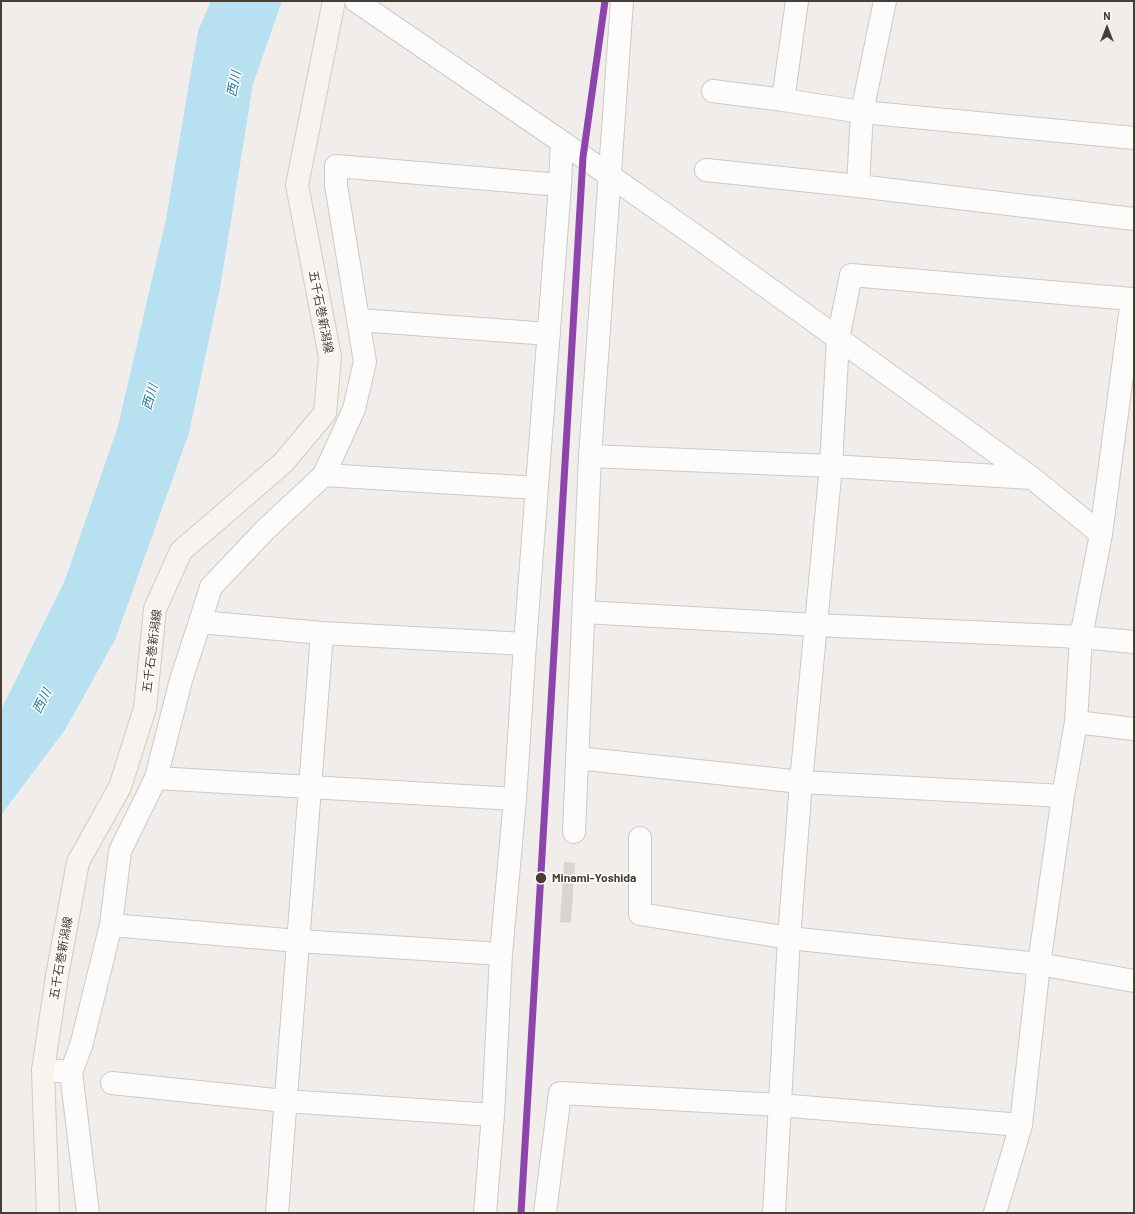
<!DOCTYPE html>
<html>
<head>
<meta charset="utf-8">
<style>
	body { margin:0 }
	#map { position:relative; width:1135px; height:1214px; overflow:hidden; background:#f0edea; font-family:Barlow,sans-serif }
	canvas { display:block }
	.frame { position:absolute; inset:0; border:2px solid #473e35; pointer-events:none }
	.north { position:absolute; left:1087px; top:8px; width:40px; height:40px; -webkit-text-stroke:3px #fff; paint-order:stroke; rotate:0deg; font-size:11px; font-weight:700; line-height:16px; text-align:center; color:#473e35 }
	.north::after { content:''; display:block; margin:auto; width:14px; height:18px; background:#473e35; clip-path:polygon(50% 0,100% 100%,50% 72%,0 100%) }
</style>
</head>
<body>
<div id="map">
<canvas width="1135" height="1214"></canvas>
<div class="frame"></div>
<div class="north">N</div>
</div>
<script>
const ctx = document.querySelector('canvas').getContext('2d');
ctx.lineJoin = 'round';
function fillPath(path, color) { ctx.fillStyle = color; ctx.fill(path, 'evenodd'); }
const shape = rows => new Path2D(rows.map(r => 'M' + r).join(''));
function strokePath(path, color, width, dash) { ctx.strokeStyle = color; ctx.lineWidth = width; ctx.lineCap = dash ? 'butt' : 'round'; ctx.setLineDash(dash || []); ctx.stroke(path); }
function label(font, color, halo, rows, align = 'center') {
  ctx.font = font + ' Barlow,"Noto Sans JP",sans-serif'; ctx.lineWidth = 3; ctx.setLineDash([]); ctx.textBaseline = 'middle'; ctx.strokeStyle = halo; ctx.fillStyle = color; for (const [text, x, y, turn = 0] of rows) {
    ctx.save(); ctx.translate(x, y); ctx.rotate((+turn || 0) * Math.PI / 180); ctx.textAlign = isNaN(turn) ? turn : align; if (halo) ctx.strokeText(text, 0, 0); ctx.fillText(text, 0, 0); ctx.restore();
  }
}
fillPath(shape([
	[211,1,282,1,253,84,220,288,189,433,115,640,65,730,1,815,1,710,65,580,118,426,166,219,198,31]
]), '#b7e1f1');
fillPath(shape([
	[564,862,575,863,571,923,560,922]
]), '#d8d4d1');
const minor = shape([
	[356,1,562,142,700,239,1032,478,1101,534,1081,637,1076,722,1063,796,1039,964,1021,1125,995,1213],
	[885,1,862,112,858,186,1134,219],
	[713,91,783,100,862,112,1134,138],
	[783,100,797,1],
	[706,170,858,186],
	[359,320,549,334],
	[590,456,831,466,1032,478],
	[324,475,354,409,365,362,336,185,336,166,560,185],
	[1101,534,1132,299,1134,299],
	[584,612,816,625,1081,637,1134,642],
	[200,622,211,587,266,529,324,475,537,488],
	[1076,722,1134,729],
	[577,758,801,782,1063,796],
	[156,778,181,680,200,622,322,633,525,644],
	[574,832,590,456,622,1],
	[640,838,640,914,789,938,1039,964,1134,981],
	[501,954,298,941,111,925,120,851,156,778,515,799],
	[43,1070,71,1072,81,1046,111,925],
	[71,1072,88,1213],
	[112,1083,285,1101,493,1115],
	[277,1213,322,633],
	[485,1213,493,1115,501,954,515,799,525,644,560,185,562,142],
	[545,1213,560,1093,779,1105,1021,1125],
	[774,1213,789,938,801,782,831,466,838,339,851,275,1132,299]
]);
const secondary = shape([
	[48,1213,43,1070,57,976,78,862,120,787,145,708,155,609,181,551,283,463,325,413,330,357,297,185,334,1]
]);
strokePath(minor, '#cdc9c6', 24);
strokePath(secondary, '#d2cbc1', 24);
strokePath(minor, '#fdfcfc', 22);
strokePath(secondary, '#f7f3ee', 22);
strokePath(shape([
	[521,1213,583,157,605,1]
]), '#8e44ad', 7);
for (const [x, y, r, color] of [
	[541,878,6,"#473e35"]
]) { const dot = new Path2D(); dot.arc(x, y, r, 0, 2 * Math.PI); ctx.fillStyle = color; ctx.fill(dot); strokePath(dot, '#fff', 1.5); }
label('12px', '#473e35', '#fff', [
	["五千石巻新潟線",321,312,79],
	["五千石巻新潟線",152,651,-83],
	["五千石巻新潟線",61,958,-80]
]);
label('bold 12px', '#473e35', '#fff', [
	["Minami-Yoshida",552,878]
], 'left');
label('italic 13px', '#257ba0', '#fff', [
	["西川",234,84,-79],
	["西川",150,397,-74],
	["西川",42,701,-63]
]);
</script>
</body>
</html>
